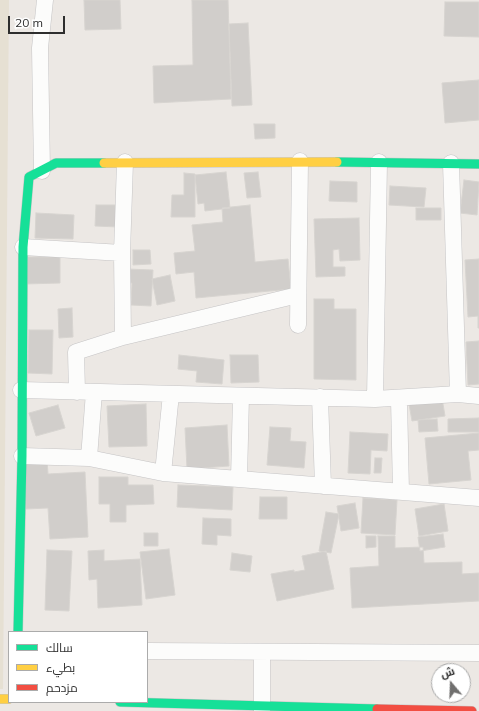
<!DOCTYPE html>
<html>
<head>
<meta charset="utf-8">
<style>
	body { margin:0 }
	#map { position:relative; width:479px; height:711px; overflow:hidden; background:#ece8e4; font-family:Mulish,Cairo,sans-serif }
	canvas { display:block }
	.legend { position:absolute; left:8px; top:631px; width:140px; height:72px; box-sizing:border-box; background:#fff; border:1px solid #ababab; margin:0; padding:5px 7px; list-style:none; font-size:12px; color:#2e2e2e }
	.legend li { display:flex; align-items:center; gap:8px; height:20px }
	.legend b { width:20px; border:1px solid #ababab }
	.north { position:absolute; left:431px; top:663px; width:40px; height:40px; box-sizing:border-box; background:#fff; border:1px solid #ababab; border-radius:50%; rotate:341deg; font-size:11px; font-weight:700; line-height:16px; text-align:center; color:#2e2e2e }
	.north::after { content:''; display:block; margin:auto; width:14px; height:18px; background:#706f6e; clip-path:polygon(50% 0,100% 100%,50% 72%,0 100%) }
	.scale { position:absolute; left:8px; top:16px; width:57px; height:18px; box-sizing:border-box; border:2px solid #2e2e2e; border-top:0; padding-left:5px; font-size:12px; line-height:14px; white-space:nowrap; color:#2e2e2e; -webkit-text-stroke:3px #fff; paint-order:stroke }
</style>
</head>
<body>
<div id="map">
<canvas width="479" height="711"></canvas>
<ul class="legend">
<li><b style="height:5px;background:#16e098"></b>سالك</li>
<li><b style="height:5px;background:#ffcf43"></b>بطيء</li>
<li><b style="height:5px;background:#f24e42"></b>مزدحم</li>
</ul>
<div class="north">ش</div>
<div class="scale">20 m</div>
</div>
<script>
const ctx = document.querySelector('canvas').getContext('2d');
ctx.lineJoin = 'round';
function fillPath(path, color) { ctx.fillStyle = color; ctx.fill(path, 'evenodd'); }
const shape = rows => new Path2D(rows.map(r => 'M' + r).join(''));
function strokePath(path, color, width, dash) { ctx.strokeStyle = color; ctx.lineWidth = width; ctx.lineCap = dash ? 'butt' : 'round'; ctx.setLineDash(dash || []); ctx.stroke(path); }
fillPath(shape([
	[0,0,9,0,3,689,0,689]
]), '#e6e0d3');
const building = shape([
	[84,0,120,0,121,29,85,30,84,0],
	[192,0,228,0,231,99,154,103,153,66,193,65,192,0],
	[445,2,479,2,479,37,444,36,445,2],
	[248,23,252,105,232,106,229,24,248,23],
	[479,80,479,120,445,123,442,83,479,80],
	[254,124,275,124,275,138,255,139,254,124],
	[226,172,230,208,205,211,204,203,198,204,195,175,226,172],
	[258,172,261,197,247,198,244,173,258,172],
	[184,173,195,174,195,217,171,217,172,195,184,195,184,173],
	[464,180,479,182,477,215,460,213,464,180],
	[330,181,357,182,357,202,329,201,330,181],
	[390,186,426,188,424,207,389,205,390,186],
	[96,205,119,205,118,227,95,226,96,205],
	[250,205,255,262,288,259,291,289,196,298,194,272,176,274,174,253,195,251,192,225,223,222,222,208,250,205],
	[416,208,441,208,441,220,416,220,416,208],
	[36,213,74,215,73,239,35,238,36,213],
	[359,218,360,260,340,261,339,249,333,250,333,267,345,267,345,276,316,277,314,219,359,218],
	[133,250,150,250,151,264,133,265,133,250],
	[25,257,60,257,60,283,25,284,25,257],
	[479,259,479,328,478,328,478,316,468,317,465,260,479,259],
	[127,269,153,270,151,306,131,305,132,283,126,283,127,269],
	[170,275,175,301,157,305,152,279,170,275],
	[314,299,334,299,334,309,356,309,356,380,314,379,314,299],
	[72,308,73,337,59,338,58,309,72,308],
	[29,330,53,330,52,374,28,373,29,330],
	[479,341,479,384,468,385,466,342,479,341],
	[179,355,224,360,222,384,196,382,197,371,178,369,179,355],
	[230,355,258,355,259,382,231,383,230,355],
	[442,398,445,416,412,421,409,404,442,398],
	[146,404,147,446,109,447,107,406,146,404],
	[58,405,65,428,36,436,29,413,58,405],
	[479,418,479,432,448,432,448,419,479,418],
	[437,419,438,431,419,432,418,420,437,419],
	[227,425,229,466,187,469,185,428,227,425],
	[270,427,291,428,290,441,306,442,304,468,267,465,270,427],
	[350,432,388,434,387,451,371,450,370,474,348,473,350,432],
	[479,433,479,450,468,451,471,480,429,484,425,438,479,433],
	[375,458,382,458,381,473,374,473,375,458],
	[47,459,48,474,85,472,88,537,50,539,48,508,26,509,24,460,47,459],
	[99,477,128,477,128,485,153,485,154,504,126,505,126,522,110,522,110,504,99,504,99,477],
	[178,485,233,487,232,510,177,507,178,485],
	[260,497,287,497,287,519,259,519,260,497],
	[363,498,397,500,395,535,361,533,363,498],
	[355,503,359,528,341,531,337,506,355,503],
	[444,504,448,531,419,536,415,509,444,504],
	[326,512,339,514,331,553,319,551,326,512],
	[203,518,231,519,231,536,217,535,217,545,202,544,203,518],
	[144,533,158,533,158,546,144,546,144,533],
	[443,534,445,547,420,551,418,537,443,534],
	[366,536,376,536,376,547,366,548,366,536],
	[378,536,395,536,395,548,423,547,424,563,462,562,462,574,479,573,479,601,352,608,350,568,379,566,378,536],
	[169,549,175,595,146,599,140,552,169,549],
	[47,550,72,551,69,611,45,610,47,550],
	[104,550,104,561,140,559,142,605,98,608,97,579,89,580,88,551,104,550],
	[326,551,334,589,277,601,271,574,294,570,294,572,305,570,302,556,326,551],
	[232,553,252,556,250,572,230,570,232,553]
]);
fillPath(building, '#d1cecb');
strokePath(building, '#d7d4d0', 1);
const street = shape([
	[451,163,458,394],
	[42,171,40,48,45,0],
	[23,247,122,253],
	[298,325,300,161],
	[123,337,122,253,125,162],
	[21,390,375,399,458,394,479,396],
	[77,392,76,352,123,337,298,295],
	[94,392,89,458,163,473,479,498],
	[320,397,323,486],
	[375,399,379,162],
	[399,399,401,492],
	[22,456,89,458],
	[163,473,171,394],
	[239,479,241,396],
	[147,651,479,653],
	[262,652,262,711]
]);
const fast = shape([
	[337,162,479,164],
	[18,632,22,456,23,247,29,177,56,163,104,163],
	[120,702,377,709]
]);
const slow = shape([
	[104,163,337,162],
	[0,699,9,699]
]);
const jam = shape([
	[377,709,472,711]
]);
strokePath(street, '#c5c4c5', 17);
strokePath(fast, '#c5c4c5', 10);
strokePath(slow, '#c5c4c5', 10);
strokePath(jam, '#c5c4c5', 10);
strokePath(street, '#fcfcfb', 16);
strokePath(fast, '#16e098', 9);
strokePath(slow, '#ffcf43', 9);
strokePath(jam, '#f24e42', 9);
</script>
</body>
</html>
